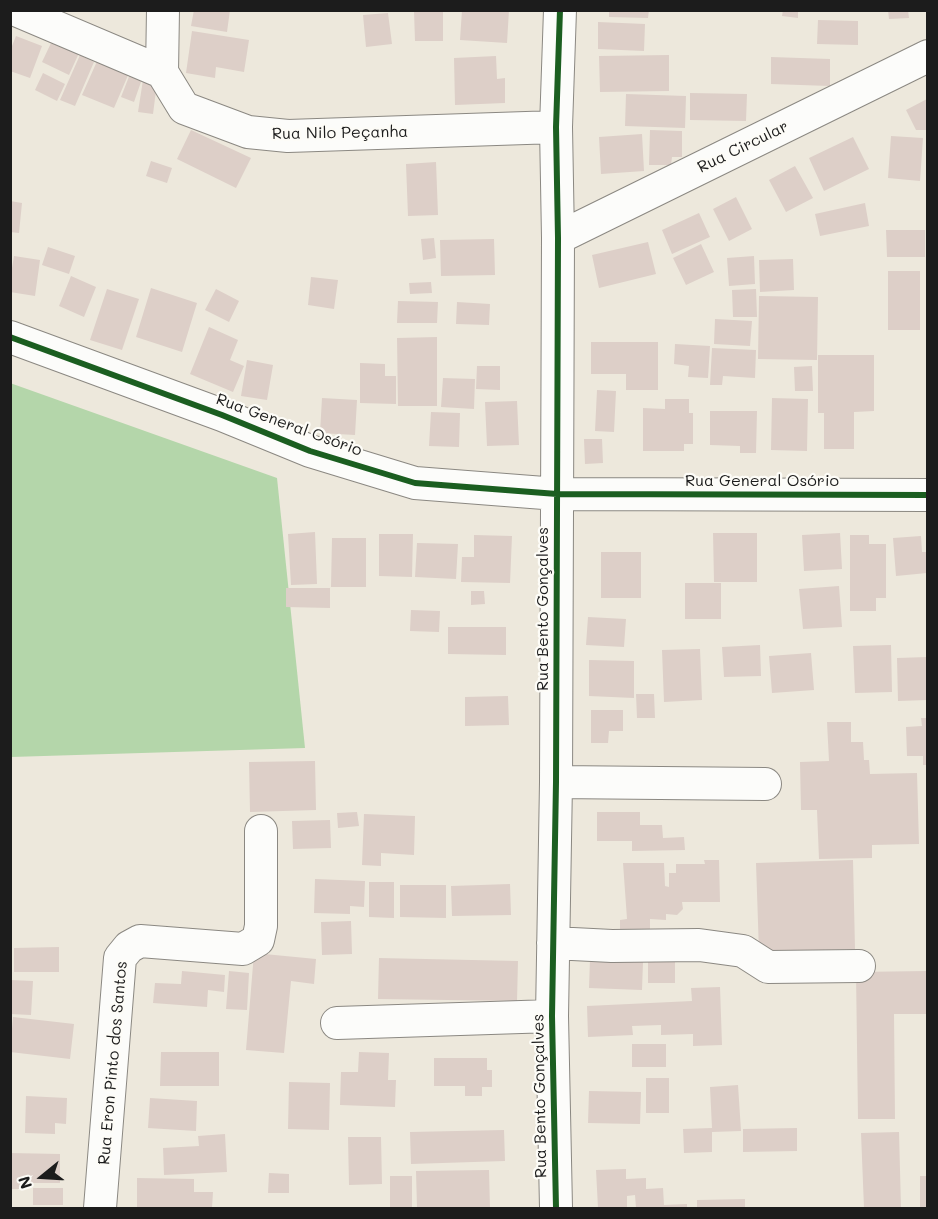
<!DOCTYPE html>
<html>
<head>
<meta charset="utf-8">
<style>
	body { margin:0 }
	#map { position:relative; width:938px; height:1219px; overflow:hidden; background:#ede8dc; font-family:Mali,sans-serif }
	canvas { display:block }
	.frame { position:absolute; inset:0; border:12px solid #1c1c1c; pointer-events:none }
	.north { position:absolute; left:12px; top:1147px; width:60px; height:60px; -webkit-text-stroke:4px #fdfcf7; paint-order:stroke; rotate:252deg; font-size:16px; font-weight:700; line-height:24px; text-align:center; color:#1c1c1c }
	.north::after { content:''; display:block; margin:auto; width:21px; height:27px; background:#1c1c1c; clip-path:polygon(50% 0,100% 100%,50% 72%,0 100%) }
</style>
</head>
<body>
<div id="map">
<canvas width="938" height="1219"></canvas>
<div class="frame"></div>
<div class="north">N</div>
</div>
<script>
const ctx = document.querySelector('canvas').getContext('2d');
ctx.lineJoin = 'round';
function fillPath(path, color) { ctx.fillStyle = color; ctx.fill(path, 'evenodd'); }
const shape = rows => new Path2D(rows.map(r => 'M' + r).join(''));
function strokePath(path, color, width, dash) { ctx.strokeStyle = color; ctx.lineWidth = width; ctx.lineCap = dash ? 'butt' : 'round'; ctx.setLineDash(dash || []); ctx.stroke(path); }
function label(font, color, halo, rows, align = 'center') {
  ctx.font = font + ' Mali,sans-serif'; ctx.lineWidth = 4.5; ctx.setLineDash([]); ctx.textBaseline = 'middle'; ctx.strokeStyle = halo; ctx.fillStyle = color; for (const [text, x, y, turn = 0] of rows) {
    ctx.save(); ctx.translate(x, y); ctx.rotate((+turn || 0) * Math.PI / 180); ctx.textAlign = isNaN(turn) ? turn : align; if (halo) ctx.strokeText(text, 0, 0); ctx.fillText(text, 0, 0); ctx.restore();
  }
}
fillPath(shape([
	[10,383,277,478,305,748,11,757]
]), '#b4d6aa');
fillPath(shape([
	[194,10,230,10,227,32,191,26],
	[462,10,509,10,507,43,460,40],
	[609,10,649,10,648,18,609,17],
	[783,10,798,10,798,18,782,16],
	[888,10,908,10,909,18,889,19],
	[414,11,443,11,443,41,415,41],
	[388,13,392,44,366,47,363,15],
	[818,20,858,21,858,45,817,44],
	[598,22,645,24,644,51,598,49],
	[192,31,249,40,244,72,216,67,215,78,186,73],
	[16,36,42,46,30,78,10,71,10,51],
	[52,41,79,53,69,75,42,62],
	[80,55,94,62,75,106,60,100],
	[669,55,669,91,600,92,599,56],
	[496,56,497,79,505,78,505,103,455,105,454,58],
	[771,57,830,59,830,86,771,84],
	[98,59,129,73,114,108,82,95],
	[43,73,65,84,57,101,35,90],
	[130,74,142,79,134,102,121,97],
	[143,80,157,83,153,114,138,112],
	[690,93,747,94,746,121,690,120],
	[626,94,686,96,685,128,625,126],
	[927,99,927,130,916,130,906,110],
	[191,130,251,158,236,188,177,159],
	[650,130,682,131,682,157,672,157,671,165,649,165],
	[642,134,644,171,601,174,599,137],
	[891,136,923,138,920,181,888,178],
	[853,137,869,169,824,191,809,158],
	[151,161,172,168,167,183,146,176],
	[436,162,438,215,408,216,406,164],
	[795,166,813,198,786,212,769,180],
	[736,197,752,229,729,241,713,209],
	[10,201,22,203,19,233,10,232],
	[865,203,869,226,820,236,815,214],
	[699,213,710,237,672,254,662,230],
	[886,230,925,230,925,257,887,257],
	[434,238,436,258,423,260,421,239],
	[494,239,495,275,441,276,440,240],
	[648,242,656,274,599,288,592,255],
	[701,244,714,272,686,285,673,258],
	[48,247,75,256,69,274,42,265],
	[14,256,40,260,35,296,10,292,10,280],
	[754,256,755,284,729,286,727,258],
	[793,259,794,290,760,292,759,260],
	[888,271,920,271,920,330,888,330],
	[71,276,96,287,84,317,59,306],
	[311,277,338,280,334,309,308,305],
	[431,282,432,293,410,294,409,283],
	[151,288,197,303,182,352,136,337],
	[107,289,139,299,122,350,90,340],
	[216,289,239,301,229,322,205,310],
	[756,289,757,317,733,317,732,290],
	[759,296,818,297,817,360,758,359],
	[398,301,438,302,437,323,397,323],
	[457,302,490,304,489,325,456,324],
	[715,319,752,321,750,346,714,344],
	[209,327,238,340,230,360,244,366,233,392,190,374],
	[437,337,437,406,398,406,397,338],
	[591,342,658,342,658,390,626,390,626,374,591,374],
	[675,344,710,346,708,378,688,377,689,366,674,364],
	[712,348,756,350,755,378,723,376,722,385,710,385],
	[818,355,874,355,874,411,854,412,854,449,824,449,824,413,818,413],
	[247,360,273,365,267,400,241,396],
	[360,363,385,364,385,376,396,376,396,404,360,403],
	[477,366,500,366,500,390,476,389],
	[812,366,813,391,795,391,794,367],
	[443,378,475,379,474,409,441,407],
	[597,390,616,391,614,432,595,431],
	[322,398,357,400,355,435,320,433],
	[772,398,808,399,807,451,771,450],
	[665,399,689,399,689,413,693,413,693,444,684,444,684,451,643,451,643,408,665,409],
	[517,401,519,445,487,446,485,402],
	[710,411,757,411,756,453,740,453,740,446,710,445],
	[431,412,460,413,459,447,429,446],
	[584,439,602,439,603,463,585,464],
	[315,532,317,584,291,585,288,534],
	[713,533,757,533,757,582,714,582],
	[840,533,842,569,804,571,802,535],
	[379,534,413,534,412,577,379,576],
	[474,535,512,536,510,583,461,582,462,557,474,557],
	[850,535,869,535,869,544,886,544,886,598,876,598,876,611,850,611],
	[921,536,922,552,927,552,927,573,896,576,893,538],
	[332,538,366,538,366,587,331,587],
	[417,543,458,544,456,579,415,577],
	[601,552,641,552,641,598,601,598],
	[685,583,721,583,721,619,685,619],
	[839,586,842,627,803,629,799,589],
	[286,588,330,588,330,608,286,607],
	[471,591,484,591,485,604,471,605],
	[411,610,440,611,439,632,410,631],
	[588,617,626,619,624,647,586,645],
	[448,627,506,627,506,655,448,654],
	[760,645,761,676,724,677,722,647],
	[891,645,892,692,855,693,853,646],
	[700,649,702,700,664,702,662,650],
	[811,653,814,690,772,693,769,656],
	[927,657,927,700,898,701,897,658],
	[589,660,634,661,634,698,589,696],
	[636,694,654,694,655,718,637,718],
	[508,696,509,725,465,726,465,697],
	[591,710,623,710,623,731,609,731,608,743,591,743],
	[921,718,927,718,927,765,923,765,923,756,907,756,906,727,922,726],
	[827,722,851,722,851,742,863,742,864,760,869,760,870,774,917,773,919,844,872,845,872,858,819,859,817,810,801,810,800,762,829,761],
	[315,761,316,810,250,812,249,762],
	[357,812,359,826,338,828,337,813],
	[597,812,640,812,640,825,662,825,663,838,684,837,685,850,632,851,632,841,597,841],
	[364,814,415,816,414,855,381,853,381,866,362,865],
	[330,820,331,848,293,849,292,821],
	[704,860,719,860,720,902,682,902,683,909,677,915,666,914,666,920,650,919,650,934,620,933,620,920,627,919,623,863,664,863,665,886,669,887,669,873,676,873,676,864,705,864],
	[853,860,855,949,759,952,756,863],
	[315,879,365,881,364,907,350,906,350,914,314,913],
	[369,882,394,882,394,918,369,917],
	[510,884,511,915,452,916,451,886],
	[400,885,446,885,446,918,400,917],
	[351,921,352,954,322,955,321,922],
	[59,947,59,972,14,972,14,948],
	[254,953,316,959,314,984,291,981,284,1053,246,1050],
	[379,958,518,961,517,1001,378,999],
	[590,959,643,962,642,990,589,988],
	[648,961,675,961,675,983,648,983],
	[182,971,225,975,224,992,208,990,207,1007,153,1003,155,983,181,984],
	[229,971,249,973,247,1010,226,1009],
	[927,971,927,1014,894,1014,895,1119,858,1119,856,972],
	[10,980,33,981,31,1015,10,1014],
	[720,987,722,1045,693,1046,693,1034,661,1035,661,1025,632,1026,633,1035,588,1037,587,1006,692,1001,691,988],
	[13,1017,74,1024,70,1059,10,1052],
	[632,1044,666,1044,666,1067,632,1067],
	[161,1052,219,1052,219,1086,160,1086],
	[359,1052,389,1053,388,1080,396,1080,395,1107,340,1105,341,1072,358,1072],
	[434,1058,487,1058,487,1070,492,1070,492,1087,482,1087,482,1096,465,1096,465,1086,434,1086],
	[646,1078,669,1078,669,1113,646,1113],
	[289,1082,330,1083,329,1130,288,1129],
	[738,1085,741,1131,712,1132,712,1152,684,1153,683,1129,712,1128,710,1087],
	[589,1091,641,1092,640,1124,588,1123],
	[26,1096,67,1098,66,1124,55,1123,55,1134,25,1133],
	[150,1098,197,1101,196,1131,148,1128],
	[797,1128,797,1151,743,1152,743,1129],
	[504,1130,505,1161,411,1164,410,1132],
	[899,1132,901,1208,864,1208,861,1133],
	[225,1134,227,1172,164,1175,163,1148,199,1146,198,1136],
	[348,1137,381,1137,382,1184,349,1185],
	[10,1153,60,1154,60,1183,26,1183,25,1189,10,1189],
	[626,1169,626,1179,646,1178,646,1189,663,1188,664,1205,687,1204,687,1208,636,1208,635,1195,627,1196,627,1208,598,1208,596,1170],
	[489,1170,490,1208,417,1208,416,1171],
	[269,1173,289,1174,289,1193,268,1193],
	[390,1176,412,1176,412,1208,390,1208],
	[920,1176,927,1176,927,1208,920,1208],
	[137,1178,194,1179,194,1192,213,1192,212,1208,137,1208],
	[33,1188,63,1188,63,1205,33,1205],
	[745,1199,745,1208,697,1208,697,1200]
]), '#ddcfc8');
const minor = shape([
	[16,10,162,72,184,108,248,132,288,136,556,127],
	[162,72,163,10],
	[558,238,928,56],
	[10,337,222,415,310,451,415,483,557,494,928,495],
	[556,782,765,784],
	[553,943,612,946,699,945,743,951,768,967,859,966],
	[337,1023,552,1016],
	[100,1208,120,958,129,947,140,941,243,949,258,940,261,926,261,831],
	[556,1208,552,1016,556,782,558,238,556,127,560,10]
]);
strokePath(minor, '#8b8882', 34);
strokePath(minor, '#fcfcfa', 32);
strokePath(shape([
	[10,337,222,415,310,451,415,483,557,494,928,495],
	[556,1208,552,1016,556,782,558,238,556,127,560,10]
]), '#1b5e20', 6);
label('16px', '#1c1c1c', '#fdfcf7', [
	["Rua Nilo Peçanha",340,133,-1],
	["Rua Circular",743,147,-26],
	["Rua General Osório",289,425,20],
	["Rua General Osório",762,481],
	["Rua Bento Gonçalves",543,609,-90],
	["Rua Eron Pinto dos Santos",113,1063,-85],
	["Rua Bento Gonçalves",540,1096,-91]
]);
</script>
</body>
</html>
